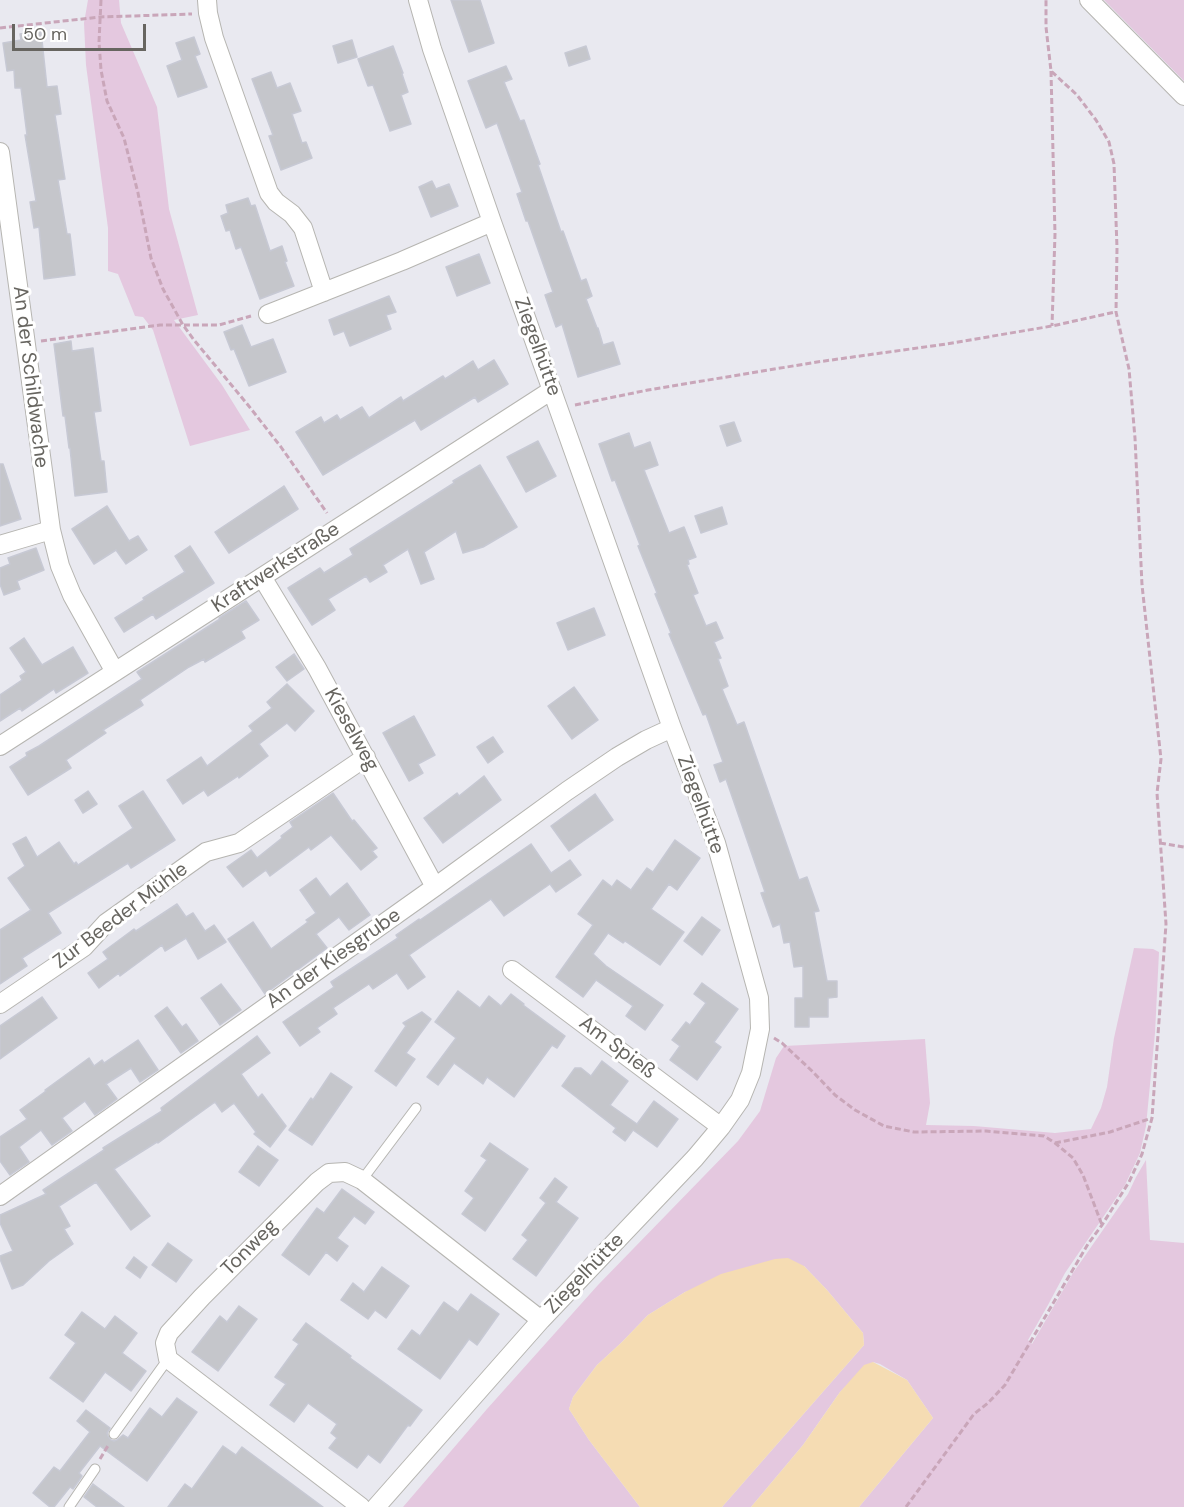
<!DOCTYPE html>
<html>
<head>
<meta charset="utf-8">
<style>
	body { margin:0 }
	#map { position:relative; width:1184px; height:1507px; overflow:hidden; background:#e9e9f0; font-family:"DM Sans",sans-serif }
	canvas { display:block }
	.scale { position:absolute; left:12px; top:24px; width:134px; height:27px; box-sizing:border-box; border:3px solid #676560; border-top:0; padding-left:8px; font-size:18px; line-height:21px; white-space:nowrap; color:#676560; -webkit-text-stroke:4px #fff; paint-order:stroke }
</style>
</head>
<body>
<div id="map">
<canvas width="1184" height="1507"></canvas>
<div class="scale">50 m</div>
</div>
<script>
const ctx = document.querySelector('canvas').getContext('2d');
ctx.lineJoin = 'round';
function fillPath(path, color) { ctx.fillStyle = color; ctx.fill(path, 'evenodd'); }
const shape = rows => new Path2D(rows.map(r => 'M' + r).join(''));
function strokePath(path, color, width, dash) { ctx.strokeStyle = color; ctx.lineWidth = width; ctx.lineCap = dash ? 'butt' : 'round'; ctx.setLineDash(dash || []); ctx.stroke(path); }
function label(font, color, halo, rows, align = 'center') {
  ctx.font = font + ' "DM Sans",sans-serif'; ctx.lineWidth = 6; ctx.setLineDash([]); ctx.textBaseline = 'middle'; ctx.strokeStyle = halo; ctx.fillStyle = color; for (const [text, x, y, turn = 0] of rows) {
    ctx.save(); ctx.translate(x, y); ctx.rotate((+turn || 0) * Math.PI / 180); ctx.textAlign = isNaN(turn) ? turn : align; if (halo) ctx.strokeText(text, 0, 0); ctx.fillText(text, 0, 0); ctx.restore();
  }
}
fillPath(shape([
	[88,0,119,0,121,23,157,107,169,209,198,315,174,320,222,385,250,430,190,446,153,330,143,317,135,316,118,274,108,271,108,228,86,65,84,23],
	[1104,0,1184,0,1184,81],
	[1134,948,1153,949,1159,952,1155,1033,1146,1126,1140,1153,1125,1185,1065,1273,1048,1305,1028,1340,1032,1344,1073,1273,1128,1194,1136,1177,1146,1160,1150,1240,1184,1243,1184,1507,859,1507,933,1418,907,1380,880,1364,873,1362,840,1392,803,1445,751,1507,722,1507,864,1345,863,1333,827,1290,804,1266,685,1292,648,1315,622,1342,597,1365,573,1397,569,1409,589,1440,640,1507,403,1507,487,1409,598,1285,738,1141,760,1111,776,1058,784,1046,925,1039,930,1103,926,1125,974,1126,1055,1133,1091,1129,1101,1108,1107,1087,1114,1038]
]), '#e4c8df');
fillPath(shape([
	[788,1258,804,1266,827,1290,863,1333,864,1345,722,1507,640,1507,589,1440,569,1409,573,1397,597,1365,622,1342,648,1315,685,1292,721,1274,775,1259],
	[873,1362,907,1380,933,1418,859,1507,751,1507,803,1445,840,1392,864,1365]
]), '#f5dcb3');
const building = shape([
	[451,0,480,0,494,43,469,52,451,0],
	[41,31,47,87,57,86,61,114,55,115,65,179,58,180,67,234,70,234,75,275,44,279,39,227,34,228,30,202,36,201,25,135,27,135,21,88,15,88,14,70,7,71,3,43,21,40,20,34,41,31],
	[194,37,200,54,195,56,207,87,178,97,167,66,182,60,176,43,194,37],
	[352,40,357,57,338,63,333,46,352,40],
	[393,46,403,73,402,74,408,92,401,95,411,124,390,131,373,85,368,86,358,59,393,46],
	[586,46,590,59,569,66,565,53,586,46],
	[506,66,512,79,504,82,520,121,524,120,540,164,538,165,561,232,563,231,581,281,586,279,592,296,586,299,597,328,598,328,603,345,613,342,620,364,578,377,562,324,556,327,545,295,553,292,528,221,526,221,517,194,522,192,497,123,486,128,468,81,506,66],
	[271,72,277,88,290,83,301,111,292,114,302,143,306,142,312,158,281,170,269,136,273,135,252,79,271,72],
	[432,181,436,189,449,184,458,206,431,217,419,187,432,181],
	[248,198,251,206,255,205,270,251,282,246,287,261,285,262,294,286,260,299,241,247,236,249,230,230,226,231,221,216,228,213,226,205,248,198],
	[479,254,490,283,457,296,446,267,479,254],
	[389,296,396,312,386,315,391,329,350,346,344,331,334,335,329,320,389,296],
	[242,325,251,347,273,339,286,372,249,386,234,349,231,350,224,332,242,325],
	[71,341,72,351,93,348,101,411,94,412,101,461,104,461,107,492,75,496,70,448,69,448,65,416,63,416,54,344,71,341],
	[494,360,508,384,478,402,475,397,421,430,415,420,323,475,296,432,321,417,324,423,337,415,340,420,362,407,369,418,401,397,403,401,443,376,445,379,473,361,478,370,494,360],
	[734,422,741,441,727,446,720,426,734,422],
	[629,433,634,448,650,442,658,465,644,470,669,533,684,527,696,557,688,560,689,564,687,565,698,593,693,595,706,626,716,622,723,638,714,642,721,658,718,659,728,686,722,689,737,725,744,722,799,880,807,877,819,911,814,912,827,981,837,981,837,997,828,998,828,1017,809,1017,809,1027,795,1027,795,998,803,998,803,966,794,967,790,942,784,943,780,924,773,927,761,893,765,892,726,779,720,782,714,765,723,762,706,714,703,715,669,634,671,633,655,594,657,593,638,546,640,545,615,480,612,481,599,444,629,433],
	[538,441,556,476,526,492,507,457,538,441],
	[0,464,3,464,21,519,0,526,0,464],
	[480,465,517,527,483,547,463,553,456,531,424,552,434,579,421,584,408,549,383,565,387,572,370,582,366,576,328,599,335,610,312,625,288,588,320,568,324,573,353,555,350,549,454,483,453,481,480,465],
	[284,486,298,509,229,553,215,532,284,486],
	[107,506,129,541,138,536,147,550,126,564,116,550,94,564,72,529,107,506],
	[722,507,727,524,701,533,695,516,722,507],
	[190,546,214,583,156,619,153,614,124,632,115,618,144,600,143,598,185,572,175,556,190,546],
	[36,548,44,570,17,581,20,589,4,595,0,584,0,568,10,564,8,558,36,548],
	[246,601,259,620,241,631,245,638,205,662,204,659,189,667,140,700,143,705,103,730,106,733,66,760,71,768,28,795,10,767,27,756,26,753,39,746,142,679,137,672,220,619,219,618,246,601],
	[594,608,605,635,568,650,557,623,594,608],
	[24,638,42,665,73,647,88,673,56,693,54,689,22,711,20,708,0,721,0,695,22,680,20,676,26,672,10,648,24,638],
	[294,654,304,669,287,681,276,667,294,654],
	[287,684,314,711,295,731,287,723,259,744,268,756,239,778,238,776,208,796,204,790,183,804,167,780,201,757,207,766,253,731,249,726,272,708,267,702,287,684],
	[574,687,598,720,572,739,548,706,574,687],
	[414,716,435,755,418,764,423,773,409,781,383,733,414,716],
	[493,737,503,752,488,763,477,747,493,737],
	[484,776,501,800,443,843,424,818,457,793,459,796,484,776],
	[88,791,97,804,83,813,75,800,88,791],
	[143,791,175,840,131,868,128,863,48,913,61,933,22,958,27,966,0,984,0,930,31,910,8,878,25,866,13,844,26,837,37,857,59,842,74,864,76,862,78,865,133,828,119,806,143,791],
	[333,793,352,821,354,820,377,848,372,851,377,857,361,870,331,835,311,850,309,847,270,876,266,870,243,887,227,867,251,850,257,858,282,838,281,836,293,827,290,822,333,793],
	[595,794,613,820,569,851,551,826,595,794],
	[675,840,700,858,677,890,669,884,651,909,684,932,660,965,625,941,623,943,608,933,593,954,606,966,663,1005,645,1030,626,1016,633,1006,596,980,583,997,556,977,593,925,578,914,603,880,612,887,617,880,631,890,647,868,653,872,675,840],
	[531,844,551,873,570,860,581,875,556,892,550,884,504,916,491,899,409,955,425,977,408,989,397,973,373,989,369,984,333,1008,337,1014,317,1028,320,1032,300,1046,283,1022,334,987,331,982,398,938,396,935,419,919,420,920,531,844],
	[316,878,330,897,347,883,370,915,349,930,339,917,316,934,327,948,265,994,228,939,253,922,271,949,308,922,306,920,316,913,300,890,316,878],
	[177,904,186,917,193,913,205,931,214,925,226,942,198,959,186,938,165,951,162,945,120,976,119,973,99,988,88,973,108,959,103,952,134,929,136,931,177,904],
	[702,917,720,930,702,955,684,941,702,917],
	[702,983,738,1009,714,1042,721,1047,697,1080,670,1060,680,1046,672,1040,686,1022,690,1025,706,1003,694,994,702,983],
	[221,984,241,1010,220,1025,201,998,221,984],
	[458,991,480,1008,489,996,501,1006,511,994,524,1004,523,1005,565,1036,557,1048,552,1045,514,1097,487,1077,483,1084,454,1063,438,1085,427,1077,456,1038,435,1022,458,991],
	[42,997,57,1018,0,1059,0,1026,42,997],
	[167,1007,182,1027,186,1024,198,1041,181,1053,155,1016,167,1007],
	[422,1012,431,1019,406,1053,415,1059,396,1086,375,1071,406,1026,403,1023,422,1012],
	[257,1036,270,1053,241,1074,258,1098,262,1094,286,1126,270,1147,254,1134,256,1132,234,1103,222,1112,215,1102,158,1143,157,1142,114,1169,150,1216,131,1230,96,1182,59,1206,70,1226,64,1229,73,1244,49,1261,23,1285,12,1289,0,1259,0,1256,13,1251,0,1223,0,1215,46,1194,43,1190,104,1150,103,1148,162,1111,161,1108,257,1036],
	[138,1040,158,1070,140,1082,131,1068,106,1084,117,1099,95,1115,85,1101,62,1118,72,1131,52,1145,41,1130,19,1147,29,1162,10,1175,0,1161,0,1137,27,1119,20,1110,46,1091,45,1090,89,1058,94,1066,102,1060,104,1063,138,1040],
	[602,1061,628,1081,610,1105,637,1124,654,1101,678,1119,657,1147,633,1130,625,1141,613,1132,616,1128,562,1086,575,1068,581,1068,591,1076,602,1061],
	[331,1073,352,1087,312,1145,289,1130,311,1098,313,1100,331,1073],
	[490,1143,528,1169,485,1231,462,1214,474,1198,465,1191,487,1160,481,1156,490,1143],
	[258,1146,278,1160,259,1186,239,1172,258,1146],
	[555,1178,567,1187,556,1202,578,1218,536,1276,513,1259,528,1240,522,1235,546,1203,540,1198,555,1178],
	[342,1189,374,1212,365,1224,354,1216,337,1238,348,1246,337,1261,326,1252,309,1275,282,1255,317,1208,324,1213,342,1189],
	[168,1243,192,1260,176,1282,152,1265,168,1243],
	[134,1257,147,1267,140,1278,126,1268,134,1257],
	[382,1267,409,1286,386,1318,375,1310,368,1319,341,1300,353,1283,364,1292,382,1267],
	[471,1294,499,1314,477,1345,469,1339,440,1379,398,1349,412,1330,420,1336,444,1302,458,1312,471,1294],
	[239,1306,257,1319,218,1371,192,1352,220,1316,227,1322,239,1306],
	[82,1312,105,1329,115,1316,137,1333,122,1353,146,1371,131,1391,105,1372,83,1402,50,1378,76,1343,65,1335,82,1312],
	[306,1323,351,1356,350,1358,422,1410,410,1426,408,1425,380,1463,368,1454,357,1468,329,1448,337,1438,331,1433,337,1424,308,1403,294,1422,270,1405,286,1384,275,1377,299,1344,293,1340,306,1323],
	[177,1398,197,1412,147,1481,100,1446,79,1473,82,1476,73,1489,70,1487,54,1507,50,1507,33,1493,54,1467,60,1471,90,1432,77,1421,86,1410,110,1428,107,1433,108,1436,111,1440,114,1441,117,1440,123,1435,128,1438,150,1408,162,1417,177,1398],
	[223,1446,236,1455,242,1447,323,1507,168,1507,185,1484,192,1489,223,1446],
	[93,1484,124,1507,97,1507,84,1497,93,1484]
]);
fillPath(building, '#c5c6cb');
strokePath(building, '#c7c9d4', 1.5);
const lane = shape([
	[362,1180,416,1108],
	[114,1434,168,1359],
	[69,1507,95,1469]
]);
const street = shape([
	[207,0,208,13,214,38,269,193,276,202,292,214,303,228,324,292],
	[1089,0,1184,96],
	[0,152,51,530,60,566,72,595,115,672],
	[268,314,402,261,492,222],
	[0,545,51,530],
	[262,577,317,668,435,887],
	[0,746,552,390],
	[512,970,721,1127],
	[0,1004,84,947,106,923,206,852,239,843,366,757],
	[0,1196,435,887,567,791,617,757,646,740,672,728],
	[361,1507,168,1359,165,1343,169,1333,202,1297,317,1182,329,1173,345,1172,362,1180,541,1320],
	[376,1507,541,1320,695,1158,721,1127,740,1100,751,1073,760,1029,759,998,716,843,672,728,492,222,432,49,418,0]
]);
strokePath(lane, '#b6b5b1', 11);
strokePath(street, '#b6b5b1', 20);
strokePath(shape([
	[101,0,99,42,101,70,107,101,124,138,138,193,151,258,163,289,183,325,194,340,248,405,281,447,327,513],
	[0,28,100,17,192,14],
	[1051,71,1055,234,1052,326],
	[41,341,160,325,219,325,251,316],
	[575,405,648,390,817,362,946,344,1052,326,1115,312],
	[1160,843,1184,847],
	[774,1038,782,1043,812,1071,835,1095,855,1110,884,1126,914,1132,986,1131,1044,1136,1055,1143,1073,1158,1083,1175,1102,1225],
	[1055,1143,1110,1132,1152,1118],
	[100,1459,109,1444],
	[906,1507,974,1414,988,1403,1005,1385,1088,1244,1102,1225,1129,1182,1142,1154,1152,1118,1166,924,1157,793,1161,759,1142,585,1135,438,1129,369,1116,312,1117,248,1114,164,1109,142,1096,120,1077,95,1051,71,1046,27,1046,0]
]), '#c9a6b9', 3, [6, 3]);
strokePath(lane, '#fff', 9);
strokePath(street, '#fff', 18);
label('20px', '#676560', '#fff', [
	["Ziegelhütte",537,347,70],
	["An der Schildwache",30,377,83],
	["Kraftwerkstraße",276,568,-33],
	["Kieselweg",351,730,61],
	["Ziegelhütte",700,805,70],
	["Zur Beeder Mühle",121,916,-37],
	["An der Kiesgrube",334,959,-35],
	["Am Spieß",617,1048,37],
	["Tonweg",250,1248,-45],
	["Ziegelhütte",585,1274,-46]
]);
</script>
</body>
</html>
